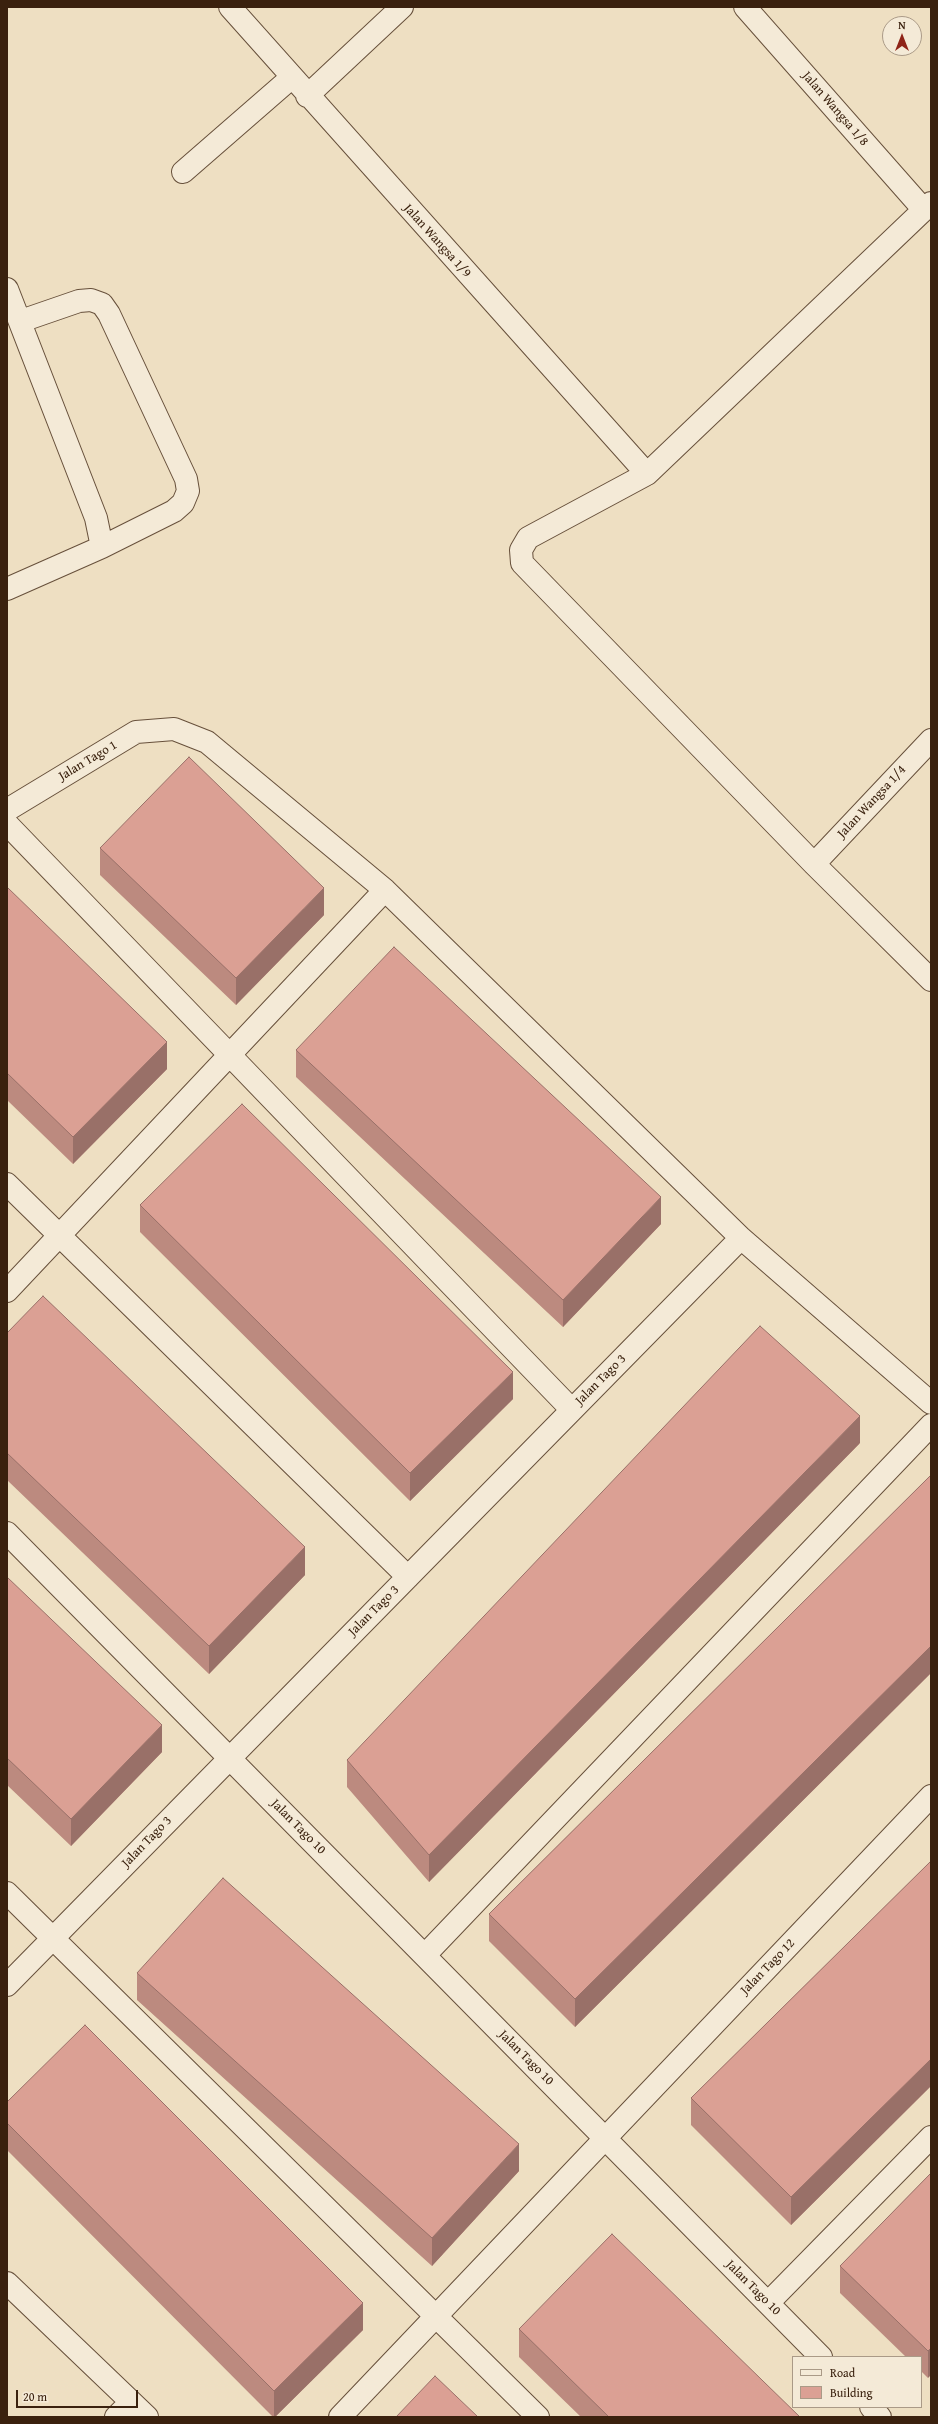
<!DOCTYPE html>
<html>
<head>
<meta charset="utf-8">
<style>
	body { margin:0 }
	#map { position:relative; width:938px; height:2424px; overflow:hidden; background:#eedfc2; font-family:"Gentium Book Plus",serif }
	canvas { display:block }
	.frame { position:absolute; inset:0; border:8px solid #3a210e; pointer-events:none }
	.legend { position:absolute; left:792px; top:2356px; width:130px; height:52px; box-sizing:border-box; background:#f4ead7; border:1px solid #aa9a87; margin:0; padding:5px 7px; list-style:none; font-size:12px; color:#3a210e }
	.legend li { display:flex; align-items:center; gap:8px; height:20px }
	.legend b { width:20px; border:1px solid #aa9a87 }
	.north { position:absolute; left:882px; top:16px; width:40px; height:40px; box-sizing:border-box; background:#f4ead7; border:1px solid #aa9a87; border-radius:50%; rotate:0deg; font-size:11px; font-weight:700; line-height:16px; text-align:center; color:#3a210e }
	.north::after { content:''; display:block; margin:auto; width:14px; height:18px; background:#8f2418; clip-path:polygon(50% 0,100% 100%,50% 72%,0 100%) }
	.scale { position:absolute; left:16px; top:2390px; width:122px; height:18px; box-sizing:border-box; border:2px solid #3a210e; border-top:0; padding-left:5px; font-size:12px; line-height:14px; white-space:nowrap; color:#3a210e; -webkit-text-stroke:3px #f4ead7; paint-order:stroke }
</style>
</head>
<body>
<div id="map">
<canvas width="938" height="2424"></canvas>
<div class="frame"></div>
<ul class="legend">
<li><b style="height:5px;background:#f4ead7"></b>Road</li>
<li><b style="height:11px;background:#dba094"></b>Building</li>
</ul>
<div class="north">N</div>
<div class="scale">20 m</div>
</div>
<script>
const ctx = document.querySelector('canvas').getContext('2d');
ctx.lineJoin = 'round';
const shape = rows => new Path2D(rows.map(r => 'M' + r).join(''));
function strokePath(path, color, width, dash) { ctx.strokeStyle = color; ctx.lineWidth = width; ctx.lineCap = dash ? 'butt' : 'round'; ctx.setLineDash(dash || []); ctx.stroke(path); }
function fillPath(path, color) { ctx.fillStyle = color; ctx.fill(path, 'evenodd'); }
function label(font, color, halo, rows, align = 'center') {
  ctx.font = font + ' "Gentium Book Plus",serif'; ctx.lineWidth = 3; ctx.setLineDash([]); ctx.textBaseline = 'middle'; ctx.strokeStyle = halo; ctx.fillStyle = color; for (const [text, x, y, turn = 0] of rows) {
    ctx.save(); ctx.translate(x, y); ctx.rotate((+turn || 0) * Math.PI / 180); ctx.textAlign = isNaN(turn) ? turn : align; if (halo) ctx.strokeText(text, 0, 0); ctx.fillText(text, 0, 0); ctx.restore();
  }
}
const minor = shape([
	[230,7,647,474],
	[745,7,924,210],
	[307,96,402,7],
	[183,172,291,78],
	[931,203,647,474,528,538,521,550,522,563,814,864,931,980],
	[7,289,96,518,102,547],
	[7,589,102,547,174,511,183,503,188,491,186,479,109,314,102,304,91,300,79,301,21,321],
	[7,810,136,732,174,729,207,742,385,890,741,1238,931,1403],
	[7,824,572,1410],
	[814,864,931,740],
	[7,1184,408,1577],
	[7,1291,385,890],
	[7,1533,821,2357],
	[7,1893,538,2417],
	[425,1955,931,1425],
	[7,1985,741,1238],
	[7,2283,147,2417],
	[768,2303,931,2137],
	[871,2407,880,2417],
	[116,2417,131,2402],
	[340,2417,931,1796]
]);
strokePath(minor, '#67503b', 24);
strokePath(minor, '#f4ead7', 22);
fillPath(shape([
	[100,848,324,915,236,1005,100,875],
	[7,887,167,1069,73,1164,7,1100],
	[296,1050,661,1224,563,1327,296,1077],
	[140,1205,513,1399,410,1501,140,1232],
	[7,1333,305,1575,209,1674,7,1480],
	[860,1443,429,1882,347,1787,347,1760],
	[931,1475,931,1673,575,2027,489,1941,489,1914],
	[7,1577,162,1752,71,1846,7,1785],
	[931,1861,931,2086,791,2225,691,2125,691,2098],
	[137,1973,519,2171,432,2266,137,2000],
	[7,2102,363,2330,275,2417,273,2417,7,2150],
	[931,2173,928,2378,921,2371,921,2357,906,2357,840,2293,840,2266],
	[519,2329,800,2417,581,2417,519,2357]
]), '#bc8a7f');
fillPath(shape([
	[324,888,324,915,236,1005,236,978],
	[167,1042,167,1069,73,1164,73,1137],
	[661,1197,661,1224,563,1327,563,1300],
	[513,1372,513,1399,410,1501,410,1473],
	[860,1416,860,1443,429,1882,429,1855],
	[305,1547,305,1575,209,1674,209,1646],
	[931,1646,931,1673,575,2027,575,1999],
	[162,1725,162,1752,71,1846,71,1819],
	[931,2059,931,2086,791,2225,791,2197],
	[519,2144,519,2171,432,2266,432,2238],
	[363,2303,363,2330,275,2417,274,2417,274,2391],
	[931,2348,931,2375,928,2378,928,2351]
]), '#997068');
const building = shape([
	[189,757,324,888,236,978,100,848,189,757],
	[7,887,167,1042,73,1137,7,1073,7,887],
	[394,947,661,1197,563,1300,296,1050,394,947],
	[242,1104,513,1372,410,1473,140,1205,242,1104],
	[43,1296,305,1547,209,1646,7,1453,7,1333,43,1296],
	[760,1326,860,1416,429,1855,347,1760,760,1326],
	[931,1475,931,1646,575,1999,489,1914,931,1475],
	[7,1577,162,1725,71,1819,7,1758,7,1577],
	[931,1861,931,2059,791,2197,691,2098,931,1861],
	[223,1878,519,2144,432,2238,137,1973,223,1878],
	[85,2025,363,2303,274,2391,7,2123,7,2102,85,2025],
	[931,2173,931,2348,928,2351,840,2266,931,2173],
	[612,2234,800,2417,609,2417,519,2329,612,2234],
	[435,2376,478,2417,396,2417,435,2376]
]);
fillPath(building, '#dba094');
strokePath(building, '#997068', 1);
label('13px', '#3a210e', '#f4ead7', [
	["Jalan Wangsa 1/8",835,109,49],
	["Jalan Wangsa 1/9",437,241,48],
	["Jalan Tago 1",88,761,-31],
	["Jalan Wangsa 1/4",872,802,-47],
	["Jalan Tago 3",601,1380,-45],
	["Jalan Tago 3",374,1611,-45],
	["Jalan Tago 10",298,1827,45],
	["Jalan Tago 3",147,1842,-46],
	["Jalan Tago 12",768,1967,-46],
	["Jalan Tago 10",526,2058,45],
	["Jalan Tago 10",753,2288,45]
]);
</script>
</body>
</html>
